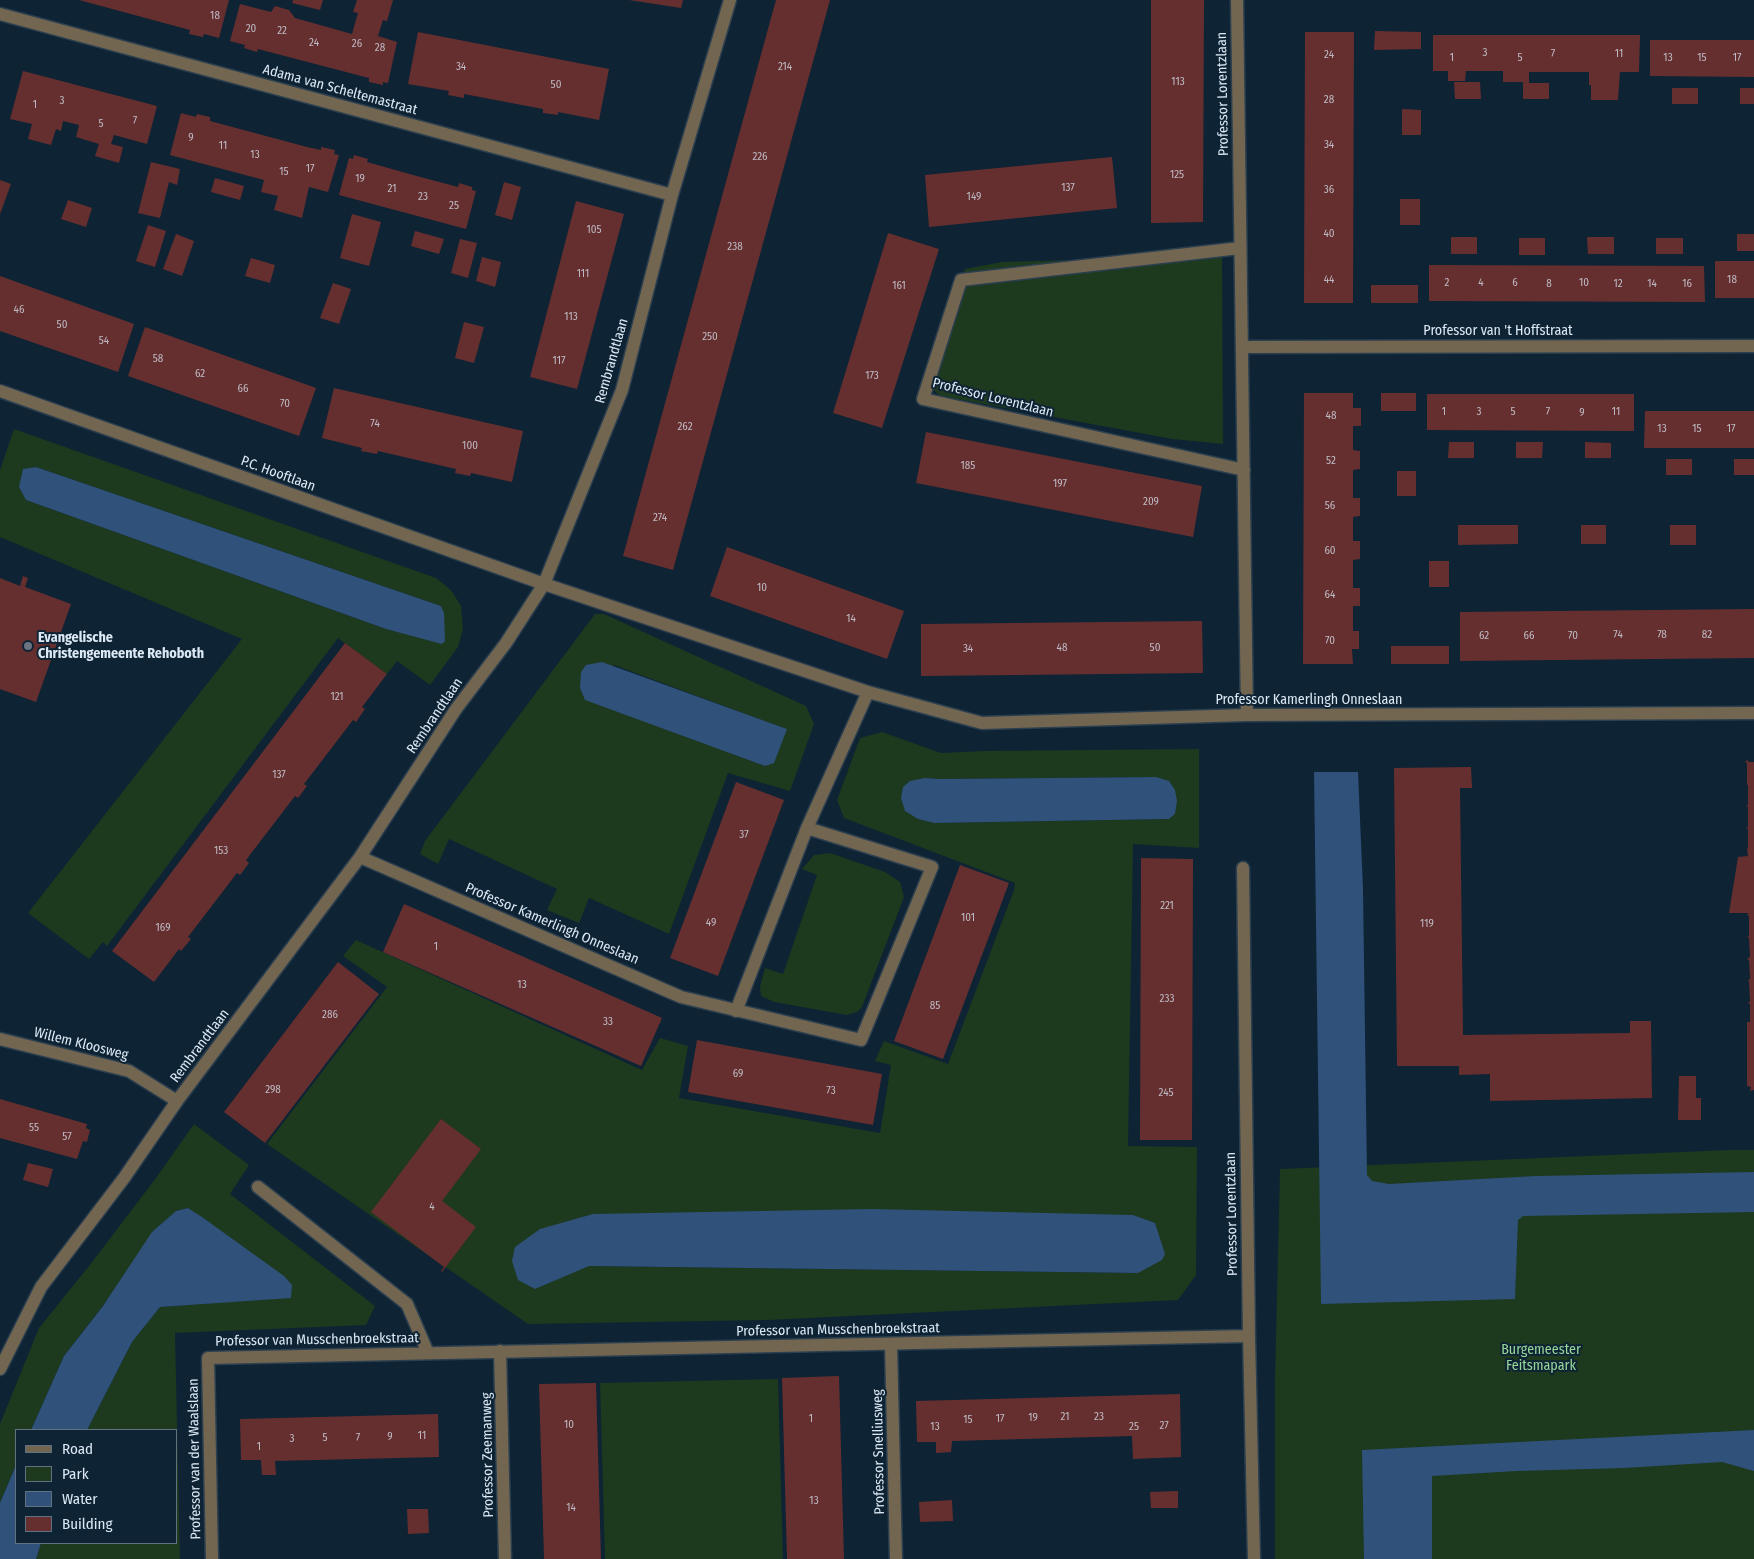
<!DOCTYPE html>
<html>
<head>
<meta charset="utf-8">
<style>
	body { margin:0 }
	#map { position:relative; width:1754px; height:1559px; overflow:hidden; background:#0e2334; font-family:"Fira Sans Condensed",sans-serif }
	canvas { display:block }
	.legend { position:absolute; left:15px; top:1429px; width:162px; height:115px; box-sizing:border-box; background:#0e2334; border:1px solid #607281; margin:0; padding:6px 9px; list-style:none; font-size:15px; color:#dce9f5 }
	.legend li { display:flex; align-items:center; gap:10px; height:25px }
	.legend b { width:25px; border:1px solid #607281 }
</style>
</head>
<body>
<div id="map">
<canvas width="1754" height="1559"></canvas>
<ul class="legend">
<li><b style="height:6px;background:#736651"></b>Road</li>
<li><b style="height:14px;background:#1d391e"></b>Park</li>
<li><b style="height:14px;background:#2f517a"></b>Water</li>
<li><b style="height:14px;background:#662f2f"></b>Building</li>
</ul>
</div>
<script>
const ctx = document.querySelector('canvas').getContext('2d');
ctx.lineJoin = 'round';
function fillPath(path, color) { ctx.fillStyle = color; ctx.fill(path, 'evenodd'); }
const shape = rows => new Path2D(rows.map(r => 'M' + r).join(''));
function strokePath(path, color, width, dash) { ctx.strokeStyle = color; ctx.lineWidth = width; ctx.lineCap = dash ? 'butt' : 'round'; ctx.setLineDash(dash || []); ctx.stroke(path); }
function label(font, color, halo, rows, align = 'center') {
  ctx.font = font + ' "Fira Sans Condensed",sans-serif'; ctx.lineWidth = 4; ctx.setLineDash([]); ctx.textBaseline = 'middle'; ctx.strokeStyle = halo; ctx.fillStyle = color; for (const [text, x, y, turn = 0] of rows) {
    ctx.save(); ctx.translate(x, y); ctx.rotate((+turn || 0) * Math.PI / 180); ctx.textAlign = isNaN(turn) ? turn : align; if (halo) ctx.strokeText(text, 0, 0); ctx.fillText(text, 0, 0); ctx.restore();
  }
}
fillPath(shape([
	[1222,256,1223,444,1172,439,941,396,933,390,930,379,965,269,1002,262],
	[14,429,436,578,451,590,461,606,463,629,458,647,430,685,397,661,387,674,338,638,107,946,103,942,89,959,28,913,242,639,0,537,0,470],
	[36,467,441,606,442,643,386,629,26,500,23,470],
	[595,614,604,614,806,706,814,724,790,791,728,773,669,934,589,898,579,923,547,910,557,889,449,839,438,864,420,854,425,841],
	[614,665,786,729,765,766,585,699,580,688],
	[882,732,941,753,984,751,1199,749,1199,848,1133,844,1128,1146,1197,1147,1196,1275,1178,1300,768,1320,528,1324,267,1144,387,987,343,956,356,940,642,1070,660,1038,688,1046,679,1098,880,1133,891,1065,875,1061,884,1041,948,1064,1014,890,1015,883,844,818,837,800,860,738],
	[1156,777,1175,814,1169,819,935,823,918,819,925,778,939,779],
	[1155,1223,1138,1273,589,1266],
	[830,853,885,872,900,882,904,897,862,1007,857,1012,847,1015,774,1002,761,996,760,986,765,968,783,974,817,875,802,869,814,855],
	[194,1124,249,1165,230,1194,375,1306,366,1325,175,1333,180,1559,36,1559,41,1543,176,1543,176,1430,87,1430,132,1342,160,1307,291,1297,271,1268,253,1254,188,1208,176,1211,64,1356,31,1430,16,1430,16,1465,0,1503,0,1424,39,1328,89,1266,156,1178],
	[1729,1150,1754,1150,1754,1559,1275,1559,1275,1379,1280,1169],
	[778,1379,783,1559,605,1559,600,1383]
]), '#1d391e');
fillPath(shape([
	[36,467,441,606,444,613,445,641,442,644,386,629,26,500,19,487,23,469],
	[602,662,787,729,774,763,765,766,585,700,580,688,581,672,586,665],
	[1314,772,1358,772,1363,889,1367,1175,1372,1181,1389,1184,1536,1176,1754,1172,1754,1212,1523,1216,1518,1220,1515,1299,1321,1304],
	[1156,777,1169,781,1175,790,1177,801,1175,814,1169,819,934,823,918,819,905,811,901,798,903,787,910,781,925,778,939,779],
	[188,1208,202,1217,284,1276,292,1285,291,1298,160,1307,132,1342,87,1430,31,1430,64,1356,103,1306,152,1232,176,1211],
	[872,1209,1133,1215,1155,1223,1165,1254,1162,1260,1138,1273,589,1266,535,1289,518,1280,512,1261,515,1247,540,1229,593,1214],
	[1754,1430,1754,1471,1722,1462,1624,1468,1517,1471,1432,1476,1432,1559,1364,1559,1362,1450],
	[16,1465,16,1543,41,1543,36,1559,0,1559,0,1503]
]), '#2f517a');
fillPath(shape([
	[79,0,229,0,219,38,204,34,203,37,189,34,190,30],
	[293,0,323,0,320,10,292,3],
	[357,0,393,0,387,21,383,20,378,36,397,42,388,83,383,82,383,85,369,82,369,78,258,49,257,52,244,48,245,45,230,41,240,4,271,12,275,6,289,10,295,18,352,34,358,13,353,12],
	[629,0,683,0,681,8],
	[776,0,830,0,673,570,623,556],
	[1151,0,1204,0,1203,222,1151,223],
	[1375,31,1421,32,1421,49,1374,50],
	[418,32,609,69,599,120,558,112,558,115,543,113,543,109,464,94,464,98,448,95,449,91,408,84],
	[1305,32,1354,32,1353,303,1304,303,1304,300],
	[1433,35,1640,35,1639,72,1620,72,1618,100,1591,100,1591,85,1589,85,1589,72,1529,72,1529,83,1549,83,1549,99,1523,99,1523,82,1503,82,1503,71,1466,71,1465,81,1448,81,1448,71,1433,71],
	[1650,40,1754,40,1754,77,1650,76],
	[23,71,157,106,147,144,114,135,111,144,123,147,119,163,95,156,99,144,76,137,79,125,63,121,61,131,56,129,51,145,28,139,32,124,10,119],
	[1454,82,1480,82,1481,99,1455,99],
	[1672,88,1698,88,1698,104,1672,104],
	[1740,88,1754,88,1754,104,1740,104],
	[1402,109,1421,110,1421,135,1402,135],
	[181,113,196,117,197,114,210,117,210,121,307,147,321,150,321,147,335,150,334,154,339,155,328,192,309,187,302,218,274,210,278,196,261,192,264,180,170,155],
	[354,155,368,159,367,162,413,175,458,187,459,183,472,187,472,190,476,191,466,229,339,195,349,158,353,159],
	[1112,157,1117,208,929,227,925,175],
	[151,162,180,169,177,185,169,182,160,218,138,213],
	[215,178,244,186,240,200,211,192],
	[0,180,11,184,0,214],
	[504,182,521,187,512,220,495,215],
	[1400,199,1420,199,1420,225,1400,225],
	[68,200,92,208,86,227,61,219],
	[576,201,624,214,577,389,530,377],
	[352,214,381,222,369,266,340,258],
	[148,225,166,231,155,267,136,261],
	[415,231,444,239,439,254,411,246],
	[888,233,939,249,882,428,833,413],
	[176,234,194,241,182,276,163,269],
	[1737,234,1754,234,1754,251,1737,251],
	[1451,237,1477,237,1477,254,1451,254],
	[1587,237,1614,237,1614,254,1588,254],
	[1519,238,1545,238,1545,255,1519,255],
	[1656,238,1683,238,1683,254,1656,254],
	[460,239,477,243,468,278,451,273],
	[482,257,501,262,495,287,476,281],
	[251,258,275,265,270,283,245,276],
	[1715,261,1754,261,1754,298,1715,298],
	[1429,265,1704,266,1705,302,1429,301],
	[0,276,134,324,118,372,0,331],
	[333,283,351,289,339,324,320,318],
	[1371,285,1418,285,1418,303,1371,303],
	[464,322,484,327,474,363,455,358],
	[145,327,316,388,299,436,128,376],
	[334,388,523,431,512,482,471,473,470,476,455,473,456,469,378,451,377,454,361,451,362,448,322,438],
	[1304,393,1353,393,1353,408,1361,408,1361,426,1353,426,1353,450,1360,451,1360,469,1353,470,1353,498,1360,498,1360,516,1353,517,1353,541,1360,541,1360,559,1353,560,1353,588,1360,588,1360,606,1353,606,1353,631,1359,631,1359,649,1352,649,1353,664,1303,664,1303,662],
	[1381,393,1416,393,1416,411,1381,411],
	[1427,394,1634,394,1634,431,1427,430],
	[1645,411,1754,411,1754,448,1644,448],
	[926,432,1202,486,1193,537,916,483],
	[1449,442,1474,442,1474,458,1448,458],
	[1516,442,1543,442,1542,458,1516,458],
	[1585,442,1611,443,1611,458,1585,458],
	[1666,459,1692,459,1692,475,1666,475],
	[1734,459,1754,459,1754,475,1734,475],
	[1397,471,1416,471,1416,496,1397,496],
	[1458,525,1518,525,1518,544,1458,545],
	[1581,525,1606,525,1606,544,1581,544],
	[1670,525,1696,525,1696,545,1670,545],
	[727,547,904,611,887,659,710,596],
	[1429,561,1449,561,1449,587,1429,587],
	[23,576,28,578,25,587,71,604,36,702,0,689,0,578,20,586],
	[1754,609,1754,658,1460,661,1460,612],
	[1202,621,1203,673,921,676,921,624],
	[345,643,387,674,362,707,365,709,356,722,353,720,304,784,307,786,298,798,295,796,246,860,249,863,240,875,237,873,188,937,191,939,181,951,179,949,154,982,112,951],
	[1391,646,1449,646,1449,664,1391,664],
	[1747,760,1749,762,1754,762,1754,1090,1750,1091,1751,1087,1747,1086,1747,1022,1750,1022,1750,1004,1748,1003,1750,1001,1749,982,1748,980,1750,979,1749,960,1747,959,1750,957,1749,938,1747,937,1749,936,1749,916,1747,915,1749,913,1729,913,1738,857,1748,856,1747,849,1748,848,1748,829,1746,828,1748,827,1748,807,1746,806,1748,805,1748,785,1746,784,1747,783,1747,763,1745,762],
	[1471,767,1472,788,1460,788,1463,1035,1630,1033,1630,1021,1651,1021,1652,1098,1490,1101,1490,1074,1459,1075,1459,1066,1397,1066,1394,768],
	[736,782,784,800,718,976,670,958],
	[1141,858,1193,859,1192,1140,1140,1140],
	[960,865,1009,883,943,1059,894,1041],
	[404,904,662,1018,641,1066,383,952],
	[338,962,379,994,265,1143,224,1112],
	[697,1040,882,1074,873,1125,688,1092],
	[1679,1076,1696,1076,1696,1098,1701,1098,1701,1120,1678,1120],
	[0,1099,87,1124,86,1128,90,1130,87,1142,83,1141,77,1159,0,1138],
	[441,1119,481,1149,442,1201,476,1227,442,1272,441,1271,444,1267,371,1212],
	[28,1163,53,1169,48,1187,23,1180],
	[839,1376,844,1559,787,1559,782,1378],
	[596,1383,601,1559,544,1559,539,1384],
	[1180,1394,1181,1457,1133,1459,1132,1436,952,1441,951,1452,936,1453,936,1442,917,1442,916,1401],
	[438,1414,439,1457,275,1461,276,1475,262,1475,261,1460,241,1460,240,1419],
	[1178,1491,1178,1508,1151,1508,1150,1492],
	[952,1500,953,1521,920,1522,919,1502],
	[407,1509,428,1509,429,1533,408,1534]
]), '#662f2f');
const minor = shape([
	[1237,0,1247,715],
	[0,14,672,195],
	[1240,248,961,280,923,399,1244,470],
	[1242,347,1754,346],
	[0,391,544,584,868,692,982,723,1247,715,1754,713],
	[360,857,681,997,861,1040,932,867,807,828],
	[1243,868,1249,1336,1254,1559],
	[736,1011,807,828,868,692],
	[0,1039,129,1071,177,1101],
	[258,1187,407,1304,428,1353],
	[891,1344,896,1559],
	[500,1351,505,1559],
	[0,1369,41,1287,124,1178,177,1101,360,857,456,709,506,643,544,584,622,390,672,195,730,0],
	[212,1559,208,1358,1249,1336]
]);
strokePath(minor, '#2b3f4f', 15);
strokePath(minor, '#736651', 12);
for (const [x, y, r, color] of [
	[28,646,5,"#6b7280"]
]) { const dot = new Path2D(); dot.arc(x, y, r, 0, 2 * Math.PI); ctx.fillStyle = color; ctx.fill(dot); strokePath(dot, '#0e2334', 2); }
label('11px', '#bebac4', null, [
	["18",215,16],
	["20",251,29],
	["22",282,31],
	["24",314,43],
	["26",357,44],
	["28",380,48],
	["3",1485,53],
	["7",1553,54],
	["11",1619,54],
	["24",1329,55],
	["1",1452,58],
	["5",1520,58],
	["13",1668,58],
	["15",1702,58],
	["17",1737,58],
	["34",461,67],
	["214",785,67],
	["113",1178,82],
	["50",556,85],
	["28",1329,100],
	["3",62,101],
	["1",35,105],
	["7",135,121],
	["5",101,124],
	["9",191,138],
	["34",1329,145],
	["11",223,146],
	["13",255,155],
	["226",760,157],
	["17",310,169],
	["15",284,172],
	["125",1177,175],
	["19",360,179],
	["137",1068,188],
	["21",392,189],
	["36",1329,190],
	["23",423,197],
	["149",974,197],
	["25",454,206],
	["105",594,230],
	["40",1329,234],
	["238",735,247],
	["111",583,274],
	["44",1329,280],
	["18",1732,280],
	["2",1447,283],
	["4",1481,283],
	["6",1515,283],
	["10",1584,283],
	["8",1549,284],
	["12",1618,284],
	["14",1652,284],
	["16",1687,284],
	["161",899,286],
	["46",19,310],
	["113",571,317],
	["50",62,325],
	["250",710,337],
	["54",104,341],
	["58",158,359],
	["117",559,361],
	["62",200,374],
	["173",872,376],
	["66",243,389],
	["70",285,404],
	["1",1444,412],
	["3",1479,412],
	["5",1513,412],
	["7",1548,412],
	["11",1616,412],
	["9",1582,413],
	["48",1331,416],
	["74",375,424],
	["262",685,427],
	["13",1662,429],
	["15",1697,429],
	["17",1731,429],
	["100",470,446],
	["52",1331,461],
	["185",968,466],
	["197",1060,484],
	["209",1151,502],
	["56",1330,506],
	["274",660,518],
	["60",1330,551],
	["10",762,588],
	["64",1330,595],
	["14",851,619],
	["74",1618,635],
	["78",1662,635],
	["82",1707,635],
	["62",1484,636],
	["66",1529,636],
	["70",1573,636],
	["70",1330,641],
	["48",1062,648],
	["50",1155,648],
	["34",968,649],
	["121",337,697],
	["137",279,775],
	["37",744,835],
	["153",221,851],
	["221",1167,906],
	["101",968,918],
	["49",711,923],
	["119",1427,924],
	["169",163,928],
	["1",436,947],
	["13",522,985],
	["233",1167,999],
	["85",935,1006],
	["286",330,1015],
	["33",608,1022],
	["69",738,1074],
	["298",273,1090],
	["73",831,1091],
	["245",1166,1093],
	["55",34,1128],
	["57",67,1137],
	["4",432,1207],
	["21",1065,1417],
	["23",1099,1417],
	["19",1033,1418],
	["1",811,1419],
	["17",1000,1419],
	["15",968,1420],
	["10",569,1425],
	["27",1164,1426],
	["13",935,1427],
	["25",1134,1427],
	["11",422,1436],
	["9",390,1437],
	["5",325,1438],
	["7",358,1438],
	["3",292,1439],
	["1",259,1447],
	["13",814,1501],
	["14",571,1508]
]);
label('14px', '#dce9f5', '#0e2334', [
	["Adama van Scheltemastraat",340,90,15],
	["Professor Lorentzlaan",1223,94,-91],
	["Professor van 't Hoffstraat",1498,331],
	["Rembrandtlaan",612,361,-74],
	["Professor Lorentzlaan",993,398,14],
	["P.C. Hooftlaan",278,474,20],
	["Professor Kamerlingh Onneslaan",1309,700],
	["Rembrandtlaan",435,716,-56],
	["Professor Kamerlingh Onneslaan",552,924,23],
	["Willem Kloosweg",81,1044,14],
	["Rembrandtlaan",200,1046,-53],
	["Professor Lorentzlaan",1232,1214,-91],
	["Professor van Musschenbroekstraat",838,1330,-1],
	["Professor van Musschenbroekstraat",317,1340,-1],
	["Professor Snelliusweg",879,1452,-91],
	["Professor Zeemanweg",488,1455,-91],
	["Professor van der Waalslaan",195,1459,-91]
]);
label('bold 14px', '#dce9f5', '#0e2334', [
	["Evangelische",38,638],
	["Christengemeente Rehoboth",38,654]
], 'left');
label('14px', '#97d899', '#0e2334', [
	["Burgemeester",1541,1350],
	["Feitsmapark",1541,1366]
]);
</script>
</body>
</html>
